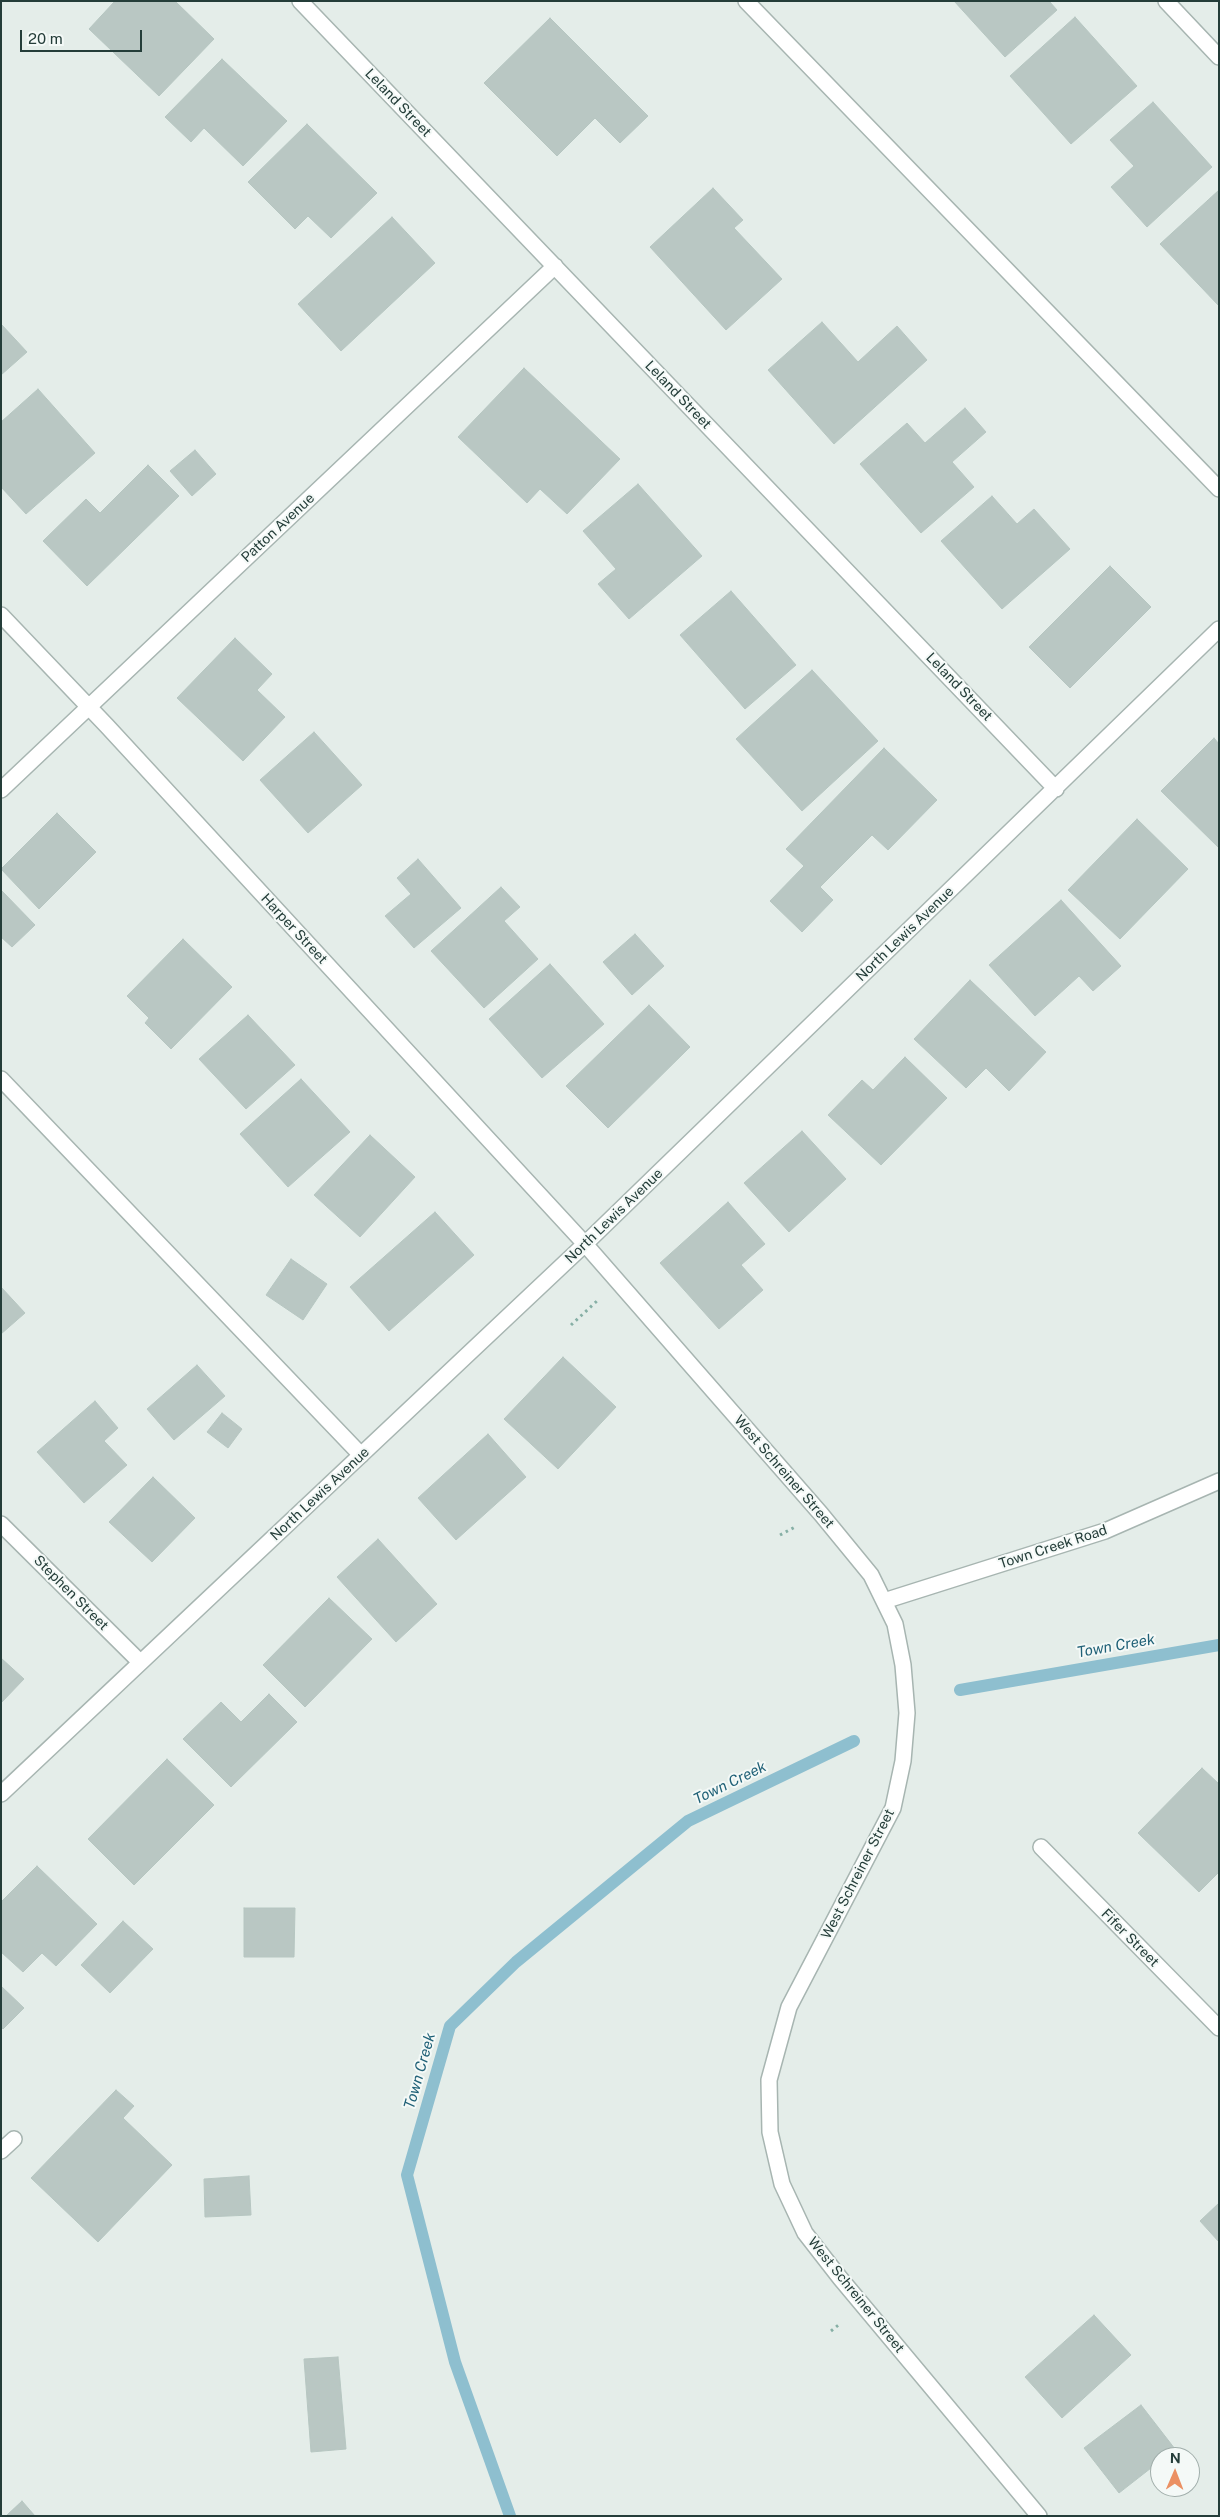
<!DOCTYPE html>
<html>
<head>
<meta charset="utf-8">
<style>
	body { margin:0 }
	#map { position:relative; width:1220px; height:2517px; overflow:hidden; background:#e4ede9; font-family:"Public Sans",sans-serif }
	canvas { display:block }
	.frame { position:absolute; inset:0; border:2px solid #243d39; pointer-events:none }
	.north { position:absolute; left:1150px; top:2447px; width:50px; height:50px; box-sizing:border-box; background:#f4f9f7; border:1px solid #a1aeab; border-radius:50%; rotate:1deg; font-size:14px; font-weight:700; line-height:20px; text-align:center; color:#243d39 }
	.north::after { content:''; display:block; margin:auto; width:18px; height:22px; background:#eb9063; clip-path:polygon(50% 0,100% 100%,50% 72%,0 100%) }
	.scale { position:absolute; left:20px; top:30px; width:122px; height:22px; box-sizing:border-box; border:2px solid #243d39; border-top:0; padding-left:6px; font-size:15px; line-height:18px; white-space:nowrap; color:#243d39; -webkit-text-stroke:4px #f4f9f7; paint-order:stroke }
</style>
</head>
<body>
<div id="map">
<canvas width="1220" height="2517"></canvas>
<div class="frame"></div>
<div class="north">N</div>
<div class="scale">20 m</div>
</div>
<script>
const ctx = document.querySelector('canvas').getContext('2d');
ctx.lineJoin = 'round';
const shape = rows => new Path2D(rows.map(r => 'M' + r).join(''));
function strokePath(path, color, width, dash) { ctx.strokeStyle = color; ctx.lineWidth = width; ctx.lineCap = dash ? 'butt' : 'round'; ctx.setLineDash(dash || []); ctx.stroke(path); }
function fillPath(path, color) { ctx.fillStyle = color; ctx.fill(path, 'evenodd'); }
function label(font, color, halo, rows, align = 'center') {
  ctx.font = font + ' "Public Sans",sans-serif'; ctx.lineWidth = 4; ctx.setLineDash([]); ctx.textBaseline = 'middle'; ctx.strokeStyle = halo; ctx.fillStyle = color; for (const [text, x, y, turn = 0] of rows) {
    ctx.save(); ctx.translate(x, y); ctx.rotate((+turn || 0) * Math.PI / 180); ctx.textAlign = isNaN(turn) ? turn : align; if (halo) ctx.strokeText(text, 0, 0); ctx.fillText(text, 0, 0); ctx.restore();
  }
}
strokePath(shape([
	[960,1690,1219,1645],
	[510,2516,455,2362,407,2175,450,2026,516,1962,688,1821,854,1741]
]), '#8ebfcf', 12);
const building = shape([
	[115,1,175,1,214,39,159,96,89,29,115,1],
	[954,1,1049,1,1057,10,1005,57,954,1],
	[1075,17,1137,86,1071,144,1010,76,1075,17],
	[550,18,648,116,620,143,595,118,557,156,484,83,550,18],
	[222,59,287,121,243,166,204,128,191,142,165,117,222,59],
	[1153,102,1212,167,1147,227,1111,187,1134,166,1110,140,1153,102],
	[307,124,377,193,331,238,308,216,295,229,248,182,307,124],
	[713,188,743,220,734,228,782,279,726,330,650,247,713,188],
	[1219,190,1219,306,1160,244,1219,190],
	[392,217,435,263,341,351,298,304,392,217],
	[822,322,858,362,897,326,927,360,834,444,768,370,822,322],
	[1,324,27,352,1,375,1,324],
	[524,368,620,459,567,514,540,489,527,503,458,437,524,368],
	[38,389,95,453,26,514,1,487,1,422,38,389],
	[965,408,986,432,952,462,974,487,921,533,860,464,907,423,925,443,965,408],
	[195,450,216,474,192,496,170,471,195,450],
	[148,465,179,496,87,586,43,541,86,499,100,513,148,465],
	[638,484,702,556,629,619,598,584,616,569,583,531,638,484],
	[992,496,1017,524,1034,509,1070,549,1002,609,941,541,992,496],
	[1110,566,1151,607,1070,688,1029,647,1110,566],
	[731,591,796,665,745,709,680,635,731,591],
	[235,638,272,674,257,690,285,717,243,761,177,698,235,638],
	[812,670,878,741,802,811,736,739,812,670],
	[314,732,362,785,308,833,260,780,314,732],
	[1214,738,1219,744,1219,848,1161,791,1214,738],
	[884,748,937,800,888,850,872,835,820,887,833,900,802,932,770,901,804,866,786,849,884,748],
	[57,813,96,852,39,909,1,869,57,813],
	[1137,819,1188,869,1120,939,1068,890,1137,819],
	[418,859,461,908,414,948,385,916,411,894,397,878,418,859],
	[501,887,520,907,504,921,538,959,484,1008,431,951,501,887],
	[1,890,35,925,12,947,1,937,1,890],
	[1061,900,1121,966,1093,991,1079,976,1035,1016,989,965,1061,900],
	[635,934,664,966,632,995,603,962,635,934],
	[183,939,232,987,171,1049,145,1023,149,1018,127,996,183,939],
	[550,964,604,1024,542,1078,489,1019,550,964],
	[970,980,1046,1052,1009,1091,986,1068,966,1088,914,1039,970,980],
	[649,1005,690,1047,608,1128,566,1086,649,1005],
	[248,1015,295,1065,246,1109,199,1059,248,1015],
	[905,1057,947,1098,881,1165,828,1115,862,1080,873,1090,905,1057],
	[301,1079,350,1132,288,1187,240,1134,301,1079],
	[802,1131,846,1179,789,1232,744,1183,802,1131],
	[370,1135,415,1177,360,1237,314,1195,370,1135],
	[728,1202,765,1244,741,1265,763,1290,719,1329,660,1263,728,1202],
	[435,1212,474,1255,389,1331,350,1287,435,1212],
	[291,1259,327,1284,303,1320,266,1295,291,1259],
	[1,1287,25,1313,1,1334,1,1287],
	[563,1357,616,1407,558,1469,504,1419,563,1357],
	[197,1365,225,1396,174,1440,147,1409,197,1365],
	[95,1401,118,1428,104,1441,127,1465,84,1503,37,1452,95,1401],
	[222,1413,242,1429,228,1448,207,1432,222,1413],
	[488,1434,526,1477,456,1540,418,1498,488,1434],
	[153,1477,195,1518,152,1562,109,1522,153,1477],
	[378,1539,437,1604,396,1642,337,1577,378,1539],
	[329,1598,372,1639,305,1707,263,1665,329,1598],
	[1,1658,24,1679,1,1703,1,1658],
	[269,1694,297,1722,231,1787,183,1739,221,1702,241,1722,269,1694],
	[167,1759,214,1805,134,1885,88,1839,167,1759],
	[1202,1768,1219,1784,1219,1872,1199,1892,1138,1833,1202,1768],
	[37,1866,97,1924,56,1966,42,1953,23,1972,1,1952,1,1902,37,1866],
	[244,1908,295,1908,294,1957,244,1957,244,1908],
	[123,1921,153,1949,110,1993,81,1965,123,1921],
	[1,1986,24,2008,3,2029,1,2027,1,1986],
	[116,2090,134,2106,123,2118,172,2165,98,2242,31,2178,116,2090],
	[249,2176,251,2215,205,2217,204,2179,249,2176],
	[1219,2203,1219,2242,1200,2221,1219,2203],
	[1094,2315,1131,2355,1062,2418,1025,2377,1094,2315],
	[338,2357,346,2449,311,2452,304,2359,338,2357],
	[1141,2405,1175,2449,1166,2457,1160,2457,1160,2461,1119,2493,1084,2448,1141,2405],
	[22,2501,35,2516,6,2516,22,2501]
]);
fillPath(building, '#b9c7c3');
strokePath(building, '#b6c6c1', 1);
const lane = shape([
	[746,1,1219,489],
	[1,1079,361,1455]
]);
const street = shape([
	[300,1,1056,789],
	[1166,1,1219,57],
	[1,615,107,726,585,1244,821,1514,871,1575,895,1624,903,1665,907,1713,903,1761,893,1808,789,2007,769,2080,770,2132,782,2184,805,2233,840,2278,1039,2516],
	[1,790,555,266],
	[1,1524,140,1662],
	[884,1601,1105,1531,1219,1481],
	[1,1794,585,1244,1219,629],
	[1041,1847,1219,2028],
	[1,2151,14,2139]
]);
strokePath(lane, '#a7b5b1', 18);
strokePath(street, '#a7b5b1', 18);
strokePath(shape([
	[571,1325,597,1301],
	[780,1535,795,1527],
	[831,2331,841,2323]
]), '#86afa5', 3, [2.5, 4]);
strokePath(lane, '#fff', 15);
strokePath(street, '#fff', 15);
label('14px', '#243d39', '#f4f9f7', [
	["Leland Street",398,103,46],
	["Leland Street",678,395,46],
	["Patton Avenue",278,528,-43],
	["Leland Street",959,687,46],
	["Harper Street",294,929,47],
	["North Lewis Avenue",905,934,-44],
	["North Lewis Avenue",614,1216,-44],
	["West Schreiner Street",784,1472,49],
	["North Lewis Avenue",320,1494,-43],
	["Town Creek Road",1053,1547,-18],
	["Stephen Street",71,1593,45],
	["West Schreiner Street",858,1874,-63],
	["Fifer Street",1130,1938,45],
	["West Schreiner Street",856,2295,51]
]);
label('italic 15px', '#206177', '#f4f9f7', [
	["Town Creek",1116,1646,-10],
	["Town Creek",730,1783,-26],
	["Town Creek",420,2071,-74]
]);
</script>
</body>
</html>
